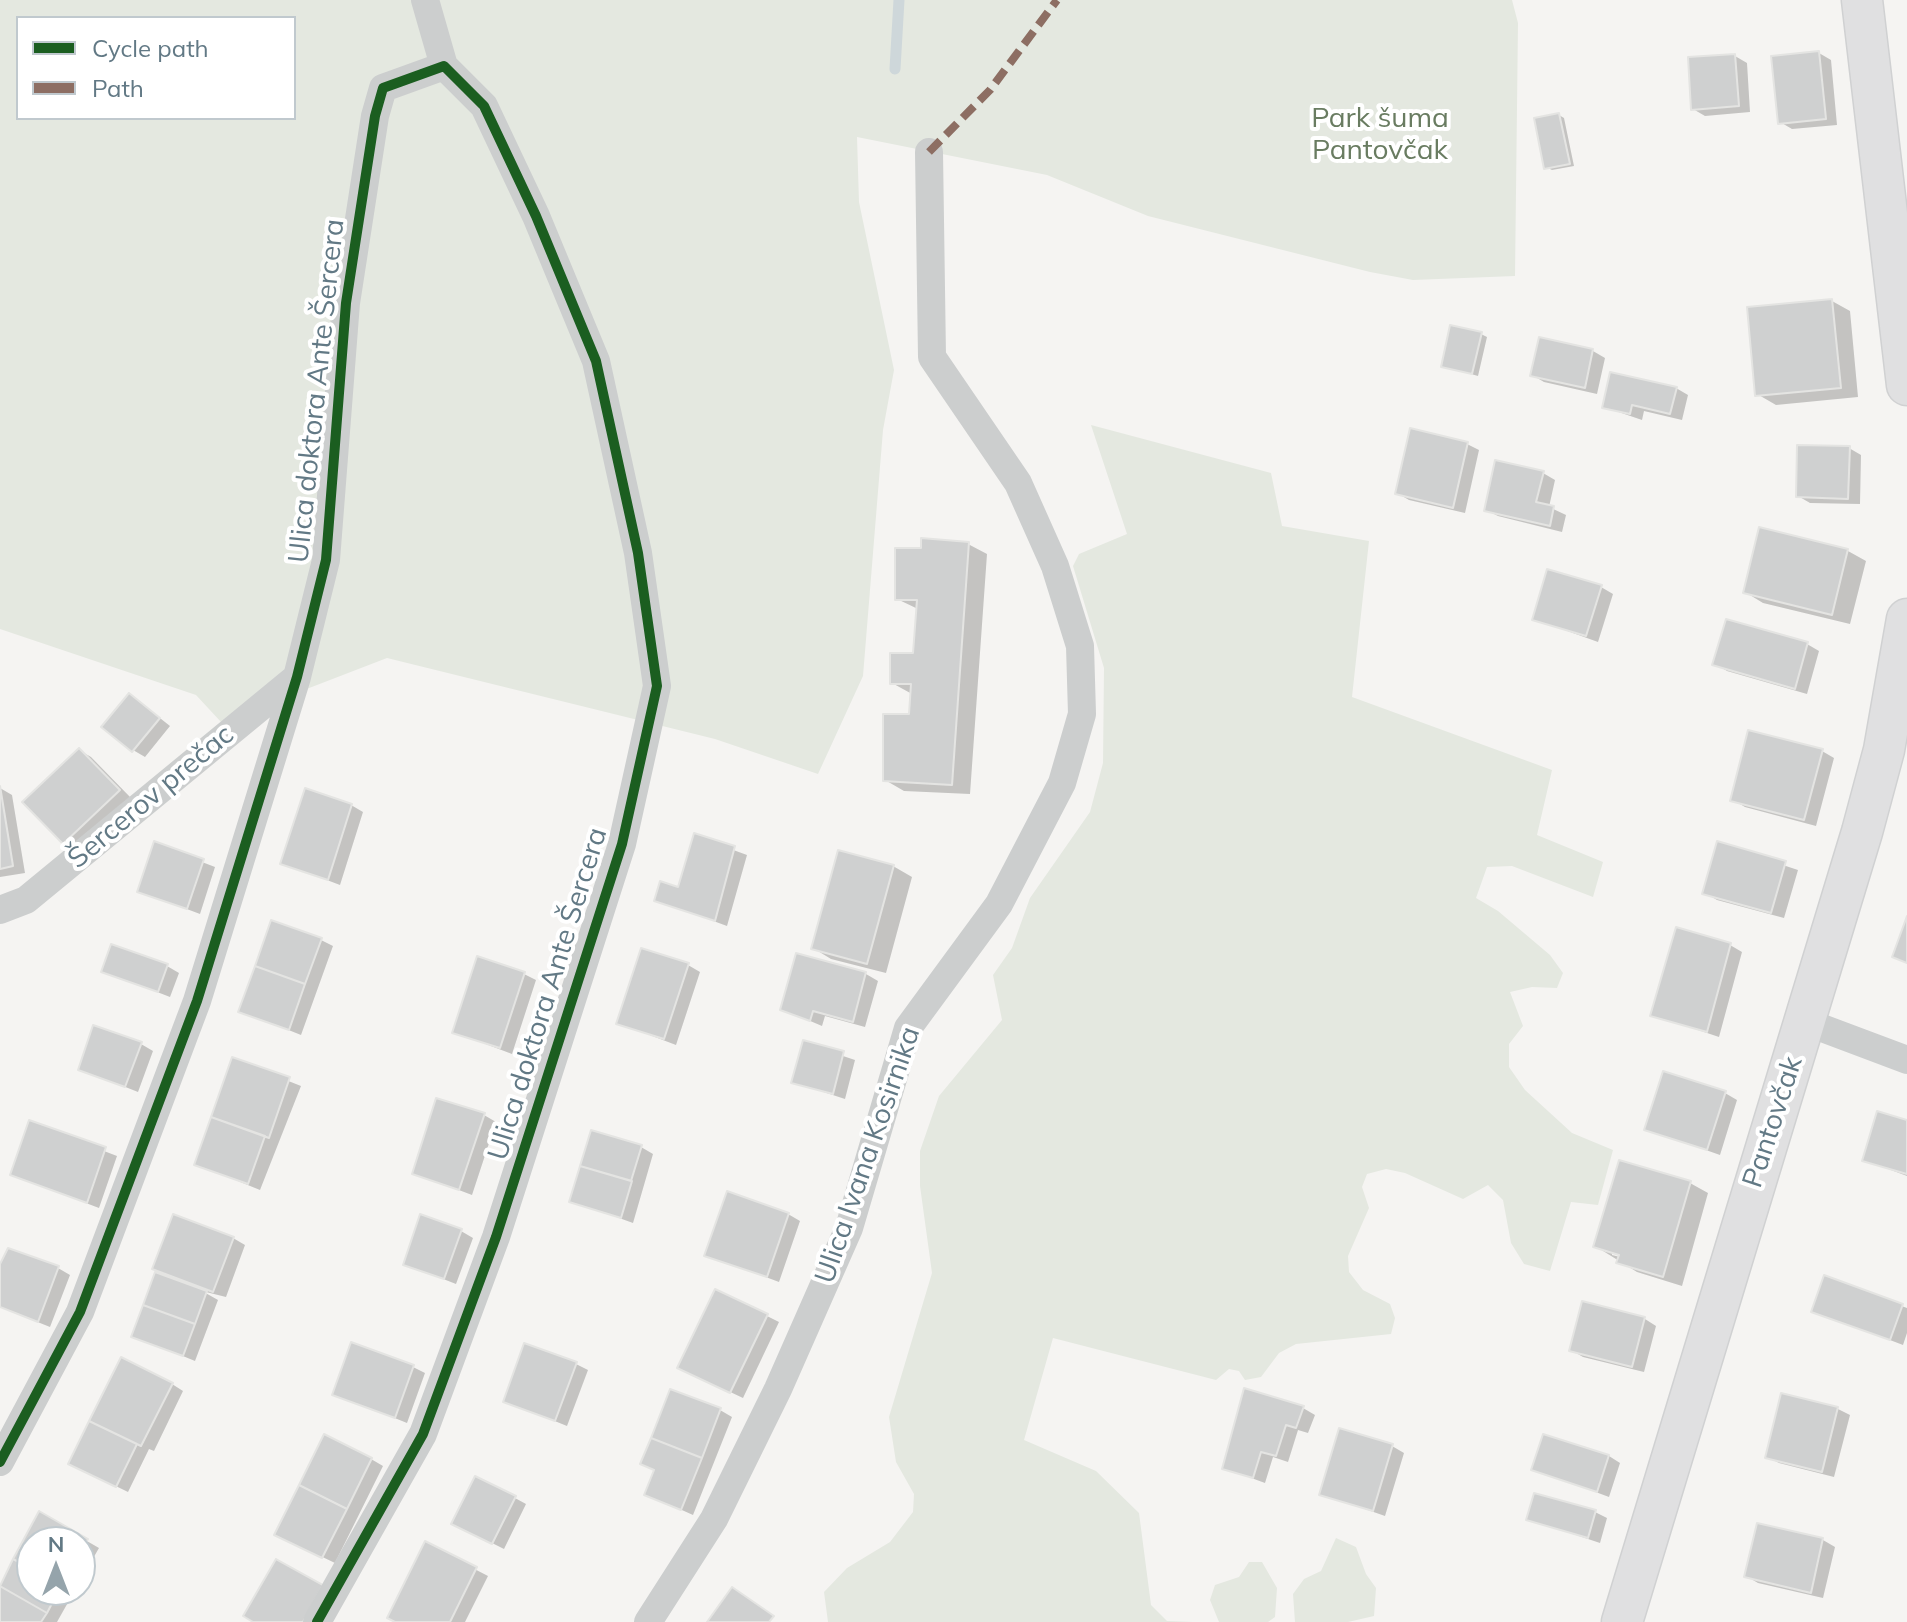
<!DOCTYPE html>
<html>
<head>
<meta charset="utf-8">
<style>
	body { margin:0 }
	#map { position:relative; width:1907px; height:1622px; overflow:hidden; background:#f5f4f2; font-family:Mulish,sans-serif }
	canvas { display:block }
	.legend { position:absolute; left:16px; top:16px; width:280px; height:104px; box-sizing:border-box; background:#fff; border:2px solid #c0c9ce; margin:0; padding:10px 14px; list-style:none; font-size:24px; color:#627985 }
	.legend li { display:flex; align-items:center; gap:16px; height:40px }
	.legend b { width:40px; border:2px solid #c0c9ce }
	.north { position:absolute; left:16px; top:1526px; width:80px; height:80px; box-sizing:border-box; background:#fff; border:2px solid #c0c9ce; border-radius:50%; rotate:0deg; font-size:22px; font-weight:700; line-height:32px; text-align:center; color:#627985 }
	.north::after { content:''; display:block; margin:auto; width:28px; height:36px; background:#95a4ab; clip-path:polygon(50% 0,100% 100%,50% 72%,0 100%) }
</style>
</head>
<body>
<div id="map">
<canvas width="1907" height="1622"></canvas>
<ul class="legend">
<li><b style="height:10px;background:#1b5e20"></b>Cycle path</li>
<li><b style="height:10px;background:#8d6e63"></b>Path</li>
</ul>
<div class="north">N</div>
</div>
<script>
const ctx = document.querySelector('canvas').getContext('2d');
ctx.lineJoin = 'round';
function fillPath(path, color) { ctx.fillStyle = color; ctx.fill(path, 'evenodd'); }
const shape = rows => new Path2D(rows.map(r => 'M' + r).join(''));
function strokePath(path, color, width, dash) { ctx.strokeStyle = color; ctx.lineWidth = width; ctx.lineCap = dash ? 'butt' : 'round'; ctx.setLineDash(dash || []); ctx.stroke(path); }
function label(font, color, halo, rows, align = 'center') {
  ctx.font = font + ' Mulish,sans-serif'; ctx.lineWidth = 8; ctx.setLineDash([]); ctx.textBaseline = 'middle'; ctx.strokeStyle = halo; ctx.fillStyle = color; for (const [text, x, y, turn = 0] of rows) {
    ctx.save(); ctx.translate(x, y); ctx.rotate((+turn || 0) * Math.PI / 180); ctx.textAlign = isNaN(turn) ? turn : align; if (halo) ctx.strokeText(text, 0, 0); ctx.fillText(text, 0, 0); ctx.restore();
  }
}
fillPath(shape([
	[0,0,1512,0,1518,23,1515,276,1413,280,1370,272,1148,216,1047,175,857,137,859,202,894,370,883,430,863,676,818,774,715,739,387,658,221,722,196,695,0,629],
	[18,18,294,18,294,118,18,118],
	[1091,425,1271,473,1282,526,1369,541,1352,697,1552,770,1537,835,1603,862,1593,897,1512,866,1487,867,1476,898,1498,911,1550,955,1563,973,1557,988,1532,987,1510,992,1523,1026,1509,1044,1509,1067,1525,1090,1572,1133,1613,1150,1598,1205,1571,1202,1550,1271,1524,1264,1511,1243,1503,1200,1488,1185,1463,1199,1405,1173,1386,1169,1367,1174,1362,1187,1369,1208,1348,1256,1349,1272,1363,1290,1390,1304,1395,1318,1391,1334,1296,1344,1279,1353,1261,1377,1245,1380,1239,1371,1229,1369,1216,1380,1053,1338,1024,1440,1096,1471,1139,1513,1151,1605,1167,1621,1193,1622,828,1622,824,1592,847,1568,890,1542,913,1512,914,1494,896,1462,889,1417,932,1273,920,1186,920,1151,939,1096,1002,1020,993,975,1012,948,1030,898,1090,812,1103,763,1104,668,1073,566,1079,554,1127,534],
	[1336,1538,1356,1547,1366,1574,1376,1588,1374,1616,1348,1622,1295,1622,1293,1594,1304,1579,1321,1571],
	[1249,1562,1262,1562,1277,1588,1275,1617,1268,1622,1219,1622,1210,1600,1215,1585,1239,1577]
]), '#e4e8e0');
fillPath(shape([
	[1819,53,1831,60,1837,125,1792,129,1780,122],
	[1735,56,1747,63,1750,112,1705,116,1693,109],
	[1559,115,1564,118,1574,166,1552,170,1546,167],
	[1832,301,1850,311,1858,397,1776,405,1757,394],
	[1481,334,1487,337,1478,376,1443,366],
	[1540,339,1593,351,1605,358,1597,394,1544,382,1532,375],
	[1676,388,1688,395,1682,420,1644,411,1642,420,1604,407],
	[1467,444,1479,450,1465,513,1409,500,1397,493],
	[1849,448,1861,455,1860,504,1810,503,1798,496],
	[1543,473,1555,480,1549,507,1566,515,1562,532,1498,516,1486,510],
	[1760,530,1848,551,1866,561,1850,624,1763,603,1745,592],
	[968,544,987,554,970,794,904,791,885,780,911,716,912,694,892,683,915,655,918,609,897,599,922,550],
	[1601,587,1613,594,1598,642,1534,619],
	[1727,621,1807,644,1819,651,1807,694,1727,671,1715,664],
	[141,703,170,726,145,757,133,750],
	[79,750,91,757,130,797,76,850,65,843,25,802],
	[1822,751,1834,758,1816,826,1745,807,1733,800],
	[0,788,12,795,25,873,0,877],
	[351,805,363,812,340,885,282,863],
	[695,836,747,855,727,926,656,900,679,889],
	[155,844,215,867,200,914,139,891],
	[1719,844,1798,870,1784,918,1717,900,1705,893],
	[893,866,912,877,886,973,831,959,813,948],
	[321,940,333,946,301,1035,241,1011],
	[1730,945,1742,952,1719,1037,1653,1015],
	[798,955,866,974,878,981,865,1027,825,1016,822,1026,782,1009],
	[688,965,700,972,676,1045,618,1023],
	[167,966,179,973,170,997,103,971],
	[524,974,536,980,512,1054,454,1032],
	[804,1043,855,1060,845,1099,793,1082],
	[141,1044,153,1051,138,1092,80,1069],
	[233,1059,301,1086,260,1190,196,1164],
	[1725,1093,1737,1100,1720,1155,1646,1129],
	[484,1115,496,1122,472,1195,414,1173],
	[1907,1122,1907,1176,1864,1160],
	[31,1123,117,1156,99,1208,12,1175],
	[641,1147,653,1154,633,1223,572,1201],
	[1690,1183,1708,1193,1682,1286,1637,1272,1595,1246],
	[1612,1250,1628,1259,1612,1255],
	[788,1214,800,1221,779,1282,707,1255],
	[461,1231,473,1238,456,1284,405,1264],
	[233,1238,245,1245,226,1297,202,1291,218,1300,195,1361,134,1336,170,1277,155,1268],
	[0,1266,58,1268,70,1275,50,1327,0,1307],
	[1825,1278,1907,1308,1907,1333,1903,1345,1814,1311],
	[1583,1304,1645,1319,1656,1326,1644,1372,1583,1357,1571,1350],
	[767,1316,779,1322,743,1398,692,1374],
	[576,1364,588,1370,567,1426,505,1401],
	[413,1367,425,1373,407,1423,335,1394],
	[172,1384,183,1391,154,1451,149,1449,128,1492,83,1470],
	[1783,1395,1838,1409,1850,1415,1834,1477,1779,1463,1767,1457],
	[1303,1408,1315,1415,1308,1433,1298,1430,1288,1462,1273,1457,1265,1483,1224,1468],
	[720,1410,732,1417,693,1515,646,1494],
	[1392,1446,1404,1453,1385,1516,1322,1494],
	[1609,1456,1620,1463,1609,1497,1534,1469],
	[371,1459,383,1466,335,1563,289,1541],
	[515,1498,526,1504,504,1549,466,1530],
	[1595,1512,1607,1518,1600,1543,1528,1519],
	[40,1514,99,1548,80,1581,80,1542,32,1542,32,1590,75,1590,57,1622,0,1622,0,1585],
	[1758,1526,1823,1540,1835,1547,1823,1598,1758,1583,1746,1576],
	[426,1544,488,1576,465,1622,398,1622]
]), '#0003');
strokePath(shape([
	[895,69,899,0]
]), '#ced7da', 11);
const building = shape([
	[1819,51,1826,119,1778,124,1771,56,1819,51],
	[1735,54,1739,106,1691,110,1688,57,1735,54],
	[1559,113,1570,164,1544,169,1534,118,1559,113],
	[1832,299,1841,388,1755,396,1747,307,1832,299],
	[1450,325,1482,332,1472,374,1441,367,1450,325],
	[1539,337,1593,349,1585,388,1530,376,1539,337],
	[1610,372,1677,387,1670,414,1632,405,1630,414,1602,408,1610,372],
	[1410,428,1468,442,1453,508,1395,494,1410,428],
	[1797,445,1850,446,1848,499,1796,497,1797,445],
	[1495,460,1544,471,1536,502,1554,506,1550,526,1484,511,1495,460],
	[1759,527,1848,549,1832,615,1743,593,1759,527],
	[921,538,969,542,952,785,883,781,883,714,909,714,911,684,890,684,890,653,913,653,917,600,895,600,895,548,921,548,921,538],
	[1547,569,1602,585,1586,636,1532,620,1547,569],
	[1726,619,1808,642,1795,689,1712,665,1726,619],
	[129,693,160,718,132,752,101,727,129,693],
	[1748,730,1823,749,1804,820,1730,801,1748,730],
	[79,748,120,790,63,844,22,802,79,748],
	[0,786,13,866,0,869,0,786],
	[305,788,352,804,328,880,280,864,305,788],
	[694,833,735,846,715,921,654,901,660,881,678,887,694,833],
	[154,841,204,859,187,909,137,892,154,841],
	[1717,841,1786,861,1771,913,1702,894,1717,841],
	[838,850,894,865,867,964,811,949,838,850],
	[1907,916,1907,963,1892,957,1907,916],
	[271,920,322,938,305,984,255,966,271,920],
	[1676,927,1731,943,1707,1032,1650,1016,1676,927],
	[111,944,168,964,158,992,101,972,111,944],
	[641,948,689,963,664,1039,616,1024,641,948],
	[796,953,866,972,853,1022,813,1011,810,1021,780,1010,796,953],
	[477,956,525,972,500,1048,452,1033,477,956],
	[255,966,305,984,289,1030,238,1012,255,966],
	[93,1025,142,1042,125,1087,78,1070,93,1025],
	[803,1040,844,1051,833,1094,791,1083,803,1040],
	[232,1057,290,1077,269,1138,211,1117,232,1057],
	[1663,1071,1726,1091,1707,1150,1644,1130,1663,1071],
	[436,1098,485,1113,459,1190,412,1174,436,1098],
	[1877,1111,1907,1120,1907,1174,1862,1161,1877,1111],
	[211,1117,265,1136,248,1184,194,1165,211,1117],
	[29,1120,106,1147,87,1203,10,1175,29,1120],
	[591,1130,642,1145,631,1181,580,1166,591,1130],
	[1619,1160,1691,1181,1663,1277,1616,1263,1619,1255,1593,1247,1619,1160],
	[580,1166,632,1181,621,1218,569,1202,580,1166],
	[727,1191,789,1213,767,1277,704,1256,727,1191],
	[173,1214,234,1237,213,1292,152,1269,173,1214],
	[420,1214,462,1229,444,1279,403,1265,420,1214],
	[8,1248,59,1266,38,1322,0,1307,0,1264,8,1248],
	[155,1272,207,1291,195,1324,143,1305,155,1272],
	[1824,1275,1903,1304,1890,1340,1811,1312,1824,1275],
	[715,1289,768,1314,730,1393,677,1368,715,1289],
	[1582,1301,1645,1317,1632,1367,1569,1351,1582,1301],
	[143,1305,195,1324,183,1356,131,1337,143,1305],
	[351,1342,414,1365,395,1418,332,1395,351,1342],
	[524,1343,577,1362,555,1421,503,1402,524,1343],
	[121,1357,173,1383,141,1446,89,1421,121,1357],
	[1244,1388,1304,1406,1296,1428,1286,1425,1276,1456,1261,1452,1253,1478,1222,1469,1244,1388],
	[670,1389,721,1408,702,1458,651,1438,670,1389],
	[1781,1393,1838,1407,1822,1472,1765,1458,1781,1393],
	[89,1421,137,1444,116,1487,68,1464,89,1421],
	[1339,1428,1393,1444,1373,1511,1319,1495,1339,1428],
	[324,1434,372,1458,347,1509,299,1485,324,1434],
	[1543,1434,1609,1455,1597,1492,1531,1470,1543,1434],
	[651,1438,702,1458,681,1510,644,1495,654,1470,640,1464,651,1438],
	[475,1476,516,1496,492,1544,451,1524,475,1476],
	[299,1485,347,1509,322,1558,274,1535,299,1485],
	[1534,1493,1596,1510,1588,1538,1526,1520,1534,1493],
	[39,1511,88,1539,80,1553,80,1542,32,1542,32,1569,13,1559,39,1511],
	[1757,1523,1823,1538,1811,1593,1744,1577,1757,1523],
	[425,1541,477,1567,450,1622,395,1622,387,1618,425,1541],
	[13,1559,32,1569,32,1590,59,1590,47,1613,0,1586,13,1559],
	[276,1559,323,1585,303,1622,253,1622,243,1616,276,1559],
	[0,1586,47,1613,41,1622,0,1622,0,1586],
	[732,1587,774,1616,769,1622,707,1622,732,1587]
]);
fillPath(building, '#cfd0d0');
strokePath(building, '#e4e4e2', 2);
const secondary = shape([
	[1862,0,1907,385],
	[1622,1622,1862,832,1884,750,1907,619]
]);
strokePath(secondary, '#d0d1d2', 43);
strokePath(shape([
	[425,0,444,66],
	[0,910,26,900,297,677],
	[1806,1022,1907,1060],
	[0,1462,80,1312,197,1001,297,677,326,560,346,303,375,116,383,88,444,66,484,106,536,216,596,361,638,553,657,686,622,844,496,1237,423,1434,317,1622],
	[648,1622,714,1519,778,1389,849,1228,908,1028,999,904,1062,783,1082,714,1080,646,1055,566,1018,483,932,357,929,152]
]), '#cccece', 28);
strokePath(secondary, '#e0e0e1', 40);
strokePath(shape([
	[929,152,990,90,1057,0]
]), '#8d6e63', 8, [16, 8]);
strokePath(shape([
	[0,1462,80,1312,197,1001,297,677,326,560,346,303,375,116,383,88,444,66,484,106,536,216,596,361,638,553,657,686,622,844,496,1237,423,1434,317,1622]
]), '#1b5e20', 10);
label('28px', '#697c61', '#fff', [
	["Park šuma",1380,119],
	["Pantovčak",1380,151]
]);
label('28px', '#627985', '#fff', [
	["Ulica doktora Ante Šercera",317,391,-84],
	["Šercerov prečac",151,797,-40],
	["Ulica doktora Ante Šercera",548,994,-73],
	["Pantovčak",1773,1122,-72],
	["Ulica Ivana Kosirnika",868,1155,-71]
]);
</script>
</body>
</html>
